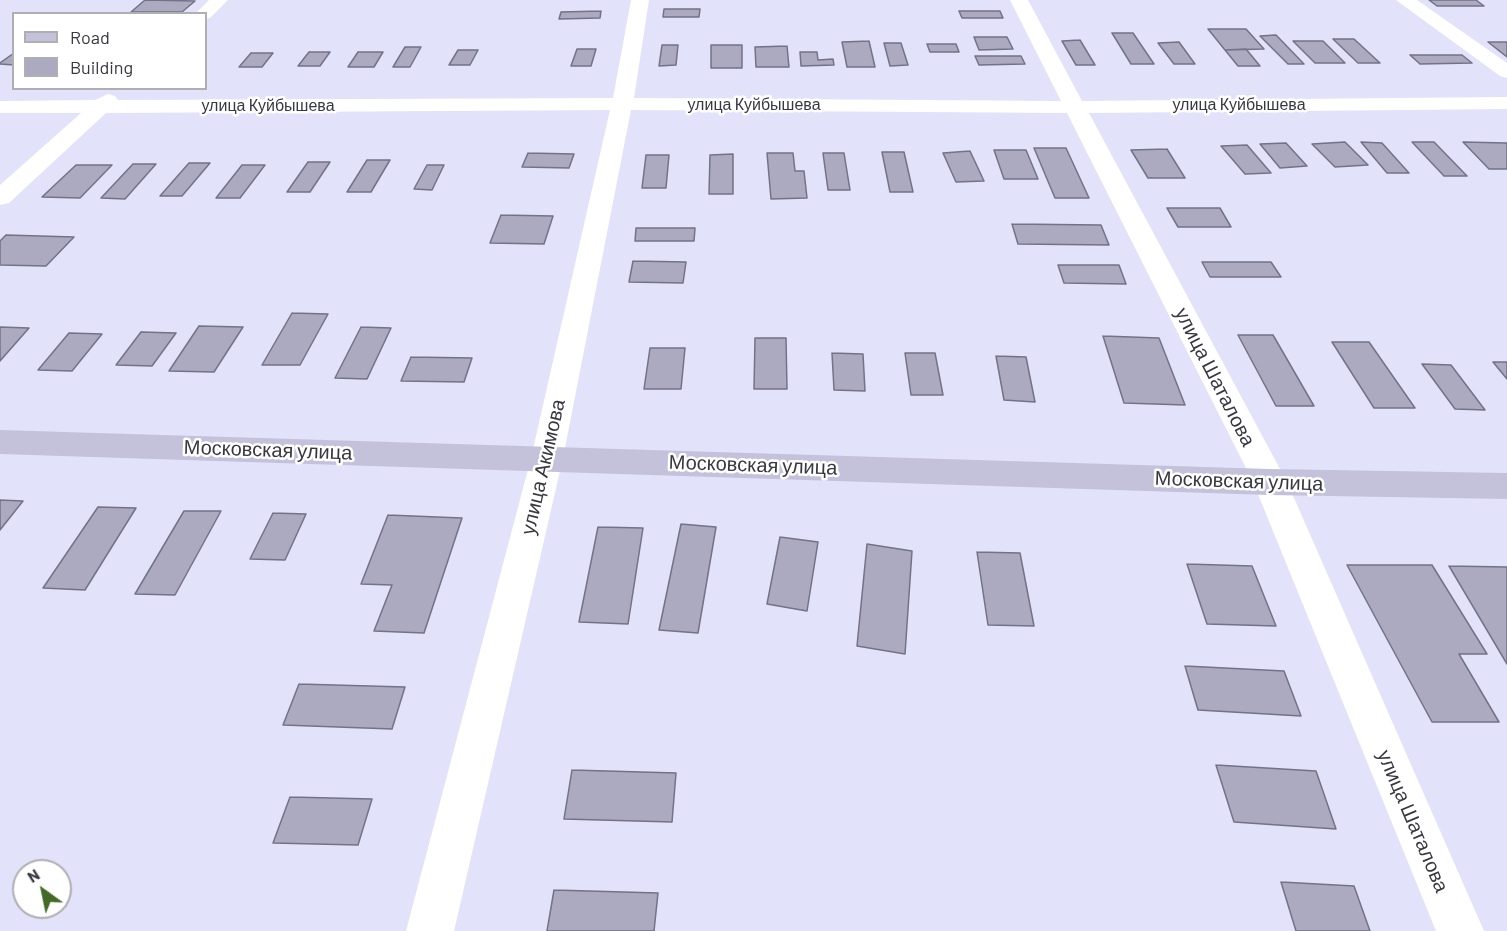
<!DOCTYPE html>
<html>
<head>
<meta charset="utf-8">
<style>
	body { margin:0 }
	#map { position:relative; width:1507px; height:931px; overflow:hidden; background:#e2e2fa; font-family:Barlow,sans-serif }
	canvas { display:block }
	.legend { position:absolute; left:12px; top:12px; width:195px; height:78px; box-sizing:border-box; background:#fff; border:2px solid #afafb3; margin:0; padding:8px 10px; list-style:none; font-size:18px; color:#383841 }
	.legend li { display:flex; align-items:center; gap:12px; height:30px }
	.legend b { width:30px; border:2px solid #afafb3 }
	.north { position:absolute; left:12px; top:859px; width:60px; height:60px; box-sizing:border-box; background:#fff; border:2px solid #afafb3; border-radius:50%; rotate:327deg; font-size:16px; font-weight:700; line-height:24px; text-align:center; color:#383841 }
	.north::after { content:''; display:block; margin:auto; width:21px; height:27px; background:#426a26; clip-path:polygon(50% 0,100% 100%,50% 72%,0 100%) }
</style>
</head>
<body>
<div id="map">
<canvas width="1507" height="931"></canvas>
<ul class="legend">
<li><b style="height:8px;background:#c4c2da"></b>Road</li>
<li><b style="height:16px;background:#abaac1"></b>Building</li>
</ul>
<div class="north">N</div>
</div>
<script>
const ctx = document.querySelector('canvas').getContext('2d');
ctx.lineJoin = 'round';
function fillPath(path, color) { ctx.fillStyle = color; ctx.fill(path, 'evenodd'); }
const shape = rows => new Path2D(rows.map(r => 'M' + r).join(''));
function strokePath(path, color, width, dash) { ctx.strokeStyle = color; ctx.lineWidth = width; ctx.lineCap = dash ? 'butt' : 'round'; ctx.setLineDash(dash || []); ctx.stroke(path); }
function label(font, color, halo, rows, align = 'center') {
  ctx.font = font + ' Barlow,sans-serif'; ctx.lineWidth = 5; ctx.setLineDash([]); ctx.textBaseline = 'middle'; ctx.strokeStyle = halo; ctx.fillStyle = color; for (const [text, x, y, turn = 0] of rows) {
    ctx.save(); ctx.translate(x, y); ctx.rotate((+turn || 0) * Math.PI / 180); ctx.textAlign = isNaN(turn) ? turn : align; if (halo) ctx.strokeText(text, 0, 0); ctx.fillText(text, 0, 0); ctx.restore();
  }
}
const building = shape([
	[145,0,195,1,182,12,131,12,145,0],
	[1429,0,1476,0,1484,6,1437,6,1429,0],
	[664,9,700,9,699,17,663,17,664,9],
	[601,11,600,18,559,19,561,12,601,11],
	[959,11,1000,11,1003,18,962,18,959,11],
	[1208,29,1246,29,1264,49,1225,50,1208,29],
	[1112,33,1133,33,1154,64,1131,64,1112,33],
	[1276,35,1304,64,1288,64,1260,36,1276,35],
	[974,37,1007,37,1013,49,979,50,974,37],
	[1333,39,1354,39,1380,63,1358,63,1333,39],
	[1080,40,1095,65,1076,65,1062,41,1080,40],
	[869,41,875,67,847,67,842,42,869,41],
	[1293,41,1323,41,1345,63,1315,63,1293,41],
	[1179,42,1195,64,1174,64,1158,43,1179,42],
	[1488,42,1507,42,1507,57,1488,42],
	[884,43,901,43,908,65,890,66,884,43],
	[927,44,956,44,959,52,930,52,927,44],
	[662,45,678,45,676,65,659,66,662,45],
	[711,45,742,45,742,68,711,68,711,45],
	[787,46,789,67,756,67,755,47,787,46],
	[405,47,421,47,410,67,393,67,405,47],
	[577,49,596,49,591,66,571,66,577,49],
	[1246,49,1260,66,1238,66,1225,50,1246,49],
	[458,50,478,50,470,65,449,65,458,50],
	[309,52,330,52,320,66,298,66,309,52],
	[358,52,383,52,374,67,348,67,358,52],
	[800,52,817,52,818,60,833,59,834,65,801,66,800,52],
	[14,53,14,65,0,64,0,63,14,53],
	[251,53,273,53,262,67,239,67,251,53],
	[1410,55,1462,55,1472,63,1420,64,1410,55],
	[975,56,1021,56,1025,64,979,65,975,56],
	[1345,142,1368,165,1335,167,1312,144,1345,142],
	[1361,142,1382,143,1409,173,1387,173,1361,142],
	[1412,142,1434,142,1467,176,1444,176,1412,142],
	[1463,142,1507,143,1507,169,1489,169,1463,142],
	[1286,143,1307,166,1280,168,1260,144,1286,143],
	[1247,145,1271,173,1245,174,1221,146,1247,145],
	[1034,148,1066,148,1089,198,1055,198,1034,148],
	[1167,149,1185,178,1148,178,1131,150,1167,149],
	[994,150,1026,150,1038,179,1004,179,994,150],
	[970,151,984,181,956,182,943,153,970,151],
	[882,152,904,152,913,192,890,192,882,152],
	[528,153,574,154,569,168,522,167,528,153],
	[767,153,793,153,795,171,804,171,807,198,771,199,767,153],
	[823,153,844,153,850,190,828,190,823,153],
	[733,154,733,194,709,194,710,155,733,154],
	[646,155,669,155,666,188,642,188,646,155],
	[367,160,390,160,371,192,347,192,367,160],
	[308,162,330,162,310,192,287,192,308,162],
	[189,163,210,163,182,196,160,196,189,163],
	[133,164,156,164,125,199,101,198,133,164],
	[76,165,112,165,80,198,42,197,76,165],
	[242,165,265,165,240,198,216,198,242,165],
	[427,165,444,165,432,190,414,189,427,165],
	[1167,208,1220,208,1231,227,1178,227,1167,208],
	[501,215,553,216,544,244,490,243,501,215],
	[1012,224,1101,225,1109,245,1018,244,1012,224],
	[636,228,695,228,694,241,635,241,636,228],
	[6,235,74,237,46,266,0,265,0,241,6,235],
	[633,261,686,262,683,283,629,282,633,261],
	[1202,262,1271,262,1281,277,1210,277,1202,262],
	[1058,265,1119,265,1126,284,1064,283,1058,265],
	[292,313,328,314,300,365,262,365,292,313],
	[199,326,243,327,214,372,169,371,199,326],
	[0,327,29,328,0,361,0,327],
	[361,327,391,328,367,379,335,378,361,327],
	[141,332,176,333,152,366,116,365,141,332],
	[69,333,102,334,72,371,38,370,69,333],
	[1238,335,1273,335,1314,406,1276,406,1238,335],
	[1103,336,1159,338,1185,405,1124,403,1103,336],
	[755,338,786,338,787,389,754,389,755,338],
	[1332,342,1369,342,1415,408,1374,408,1332,342],
	[650,348,685,348,681,389,644,389,650,348],
	[832,353,863,354,865,391,834,390,832,353],
	[905,353,935,353,943,395,911,395,905,353],
	[996,356,1026,357,1035,402,1004,400,996,356],
	[411,357,472,358,464,382,401,381,411,357],
	[1493,362,1507,362,1507,379,1493,362],
	[1422,364,1451,365,1485,410,1455,409,1422,364],
	[0,500,23,501,0,530,0,500],
	[98,507,136,508,85,590,43,588,98,507],
	[184,511,221,511,175,595,135,594,184,511],
	[273,513,306,514,285,560,250,559,273,513],
	[388,515,462,518,424,633,374,631,392,585,361,584,388,515],
	[681,524,716,527,698,633,659,630,681,524],
	[598,527,643,528,628,624,579,622,598,527],
	[780,537,818,542,807,611,767,604,780,537],
	[867,544,912,551,905,654,857,646,867,544],
	[977,552,1020,553,1034,626,988,625,977,552],
	[1187,564,1252,566,1276,626,1207,624,1187,564],
	[1347,565,1432,565,1487,654,1459,654,1499,722,1432,722,1347,565],
	[1449,566,1507,567,1507,664,1449,566],
	[1185,666,1284,671,1301,716,1198,710,1185,666],
	[299,684,405,687,392,729,283,725,299,684],
	[1216,765,1316,771,1336,829,1234,822,1216,765],
	[572,770,676,773,672,822,564,819,572,770],
	[290,797,372,799,358,845,273,843,290,797],
	[1281,882,1354,886,1370,931,1296,931,1281,882],
	[554,890,658,893,654,931,547,931,554,890]
]);
fillPath(building, '#abaac1');
strokePath(building, '#737287', 1.5);
fillPath(shape([
	[209,0,228,0,210,18,206,19,206,14,195,14,209,0],
	[631,0,649,0,634,98,1061,101,1010,0,1028,0,1082,101,1507,97,1507,109,1089,113,1287,482,1484,931,1436,931,1253,482,1067,113,631,110,563,458,454,931,406,931,531,458,610,110,106,113,9,203,0,205,0,185,81,113,0,113,0,101,95,100,108,94,115,96,118,100,613,98,631,0],
	[1396,0,1417,0,1507,63,1507,78,1500,76,1396,0]
]), '#fff');
fillPath(shape([
	[0,430,1270,469,1507,473,1507,499,1270,495,0,454,0,430]
]), '#c4c2da');
label('16px', '#383841', '#fff', [
	["улица Куйбышева",754,105],
	["улица Куйбышева",1239,105],
	["улица Куйбышева",268,106]
]);
label('20px', '#383841', '#fff', [
	["улица Шаталова",1215,377,63],
	["Московская улица",268,450,2],
	["Московская улица",753,465,2],
	["улица Акимова",543,467,-77],
	["Московская улица",1239,481,2],
	["улица Шаталова",1413,821,67]
]);
</script>
</body>
</html>
